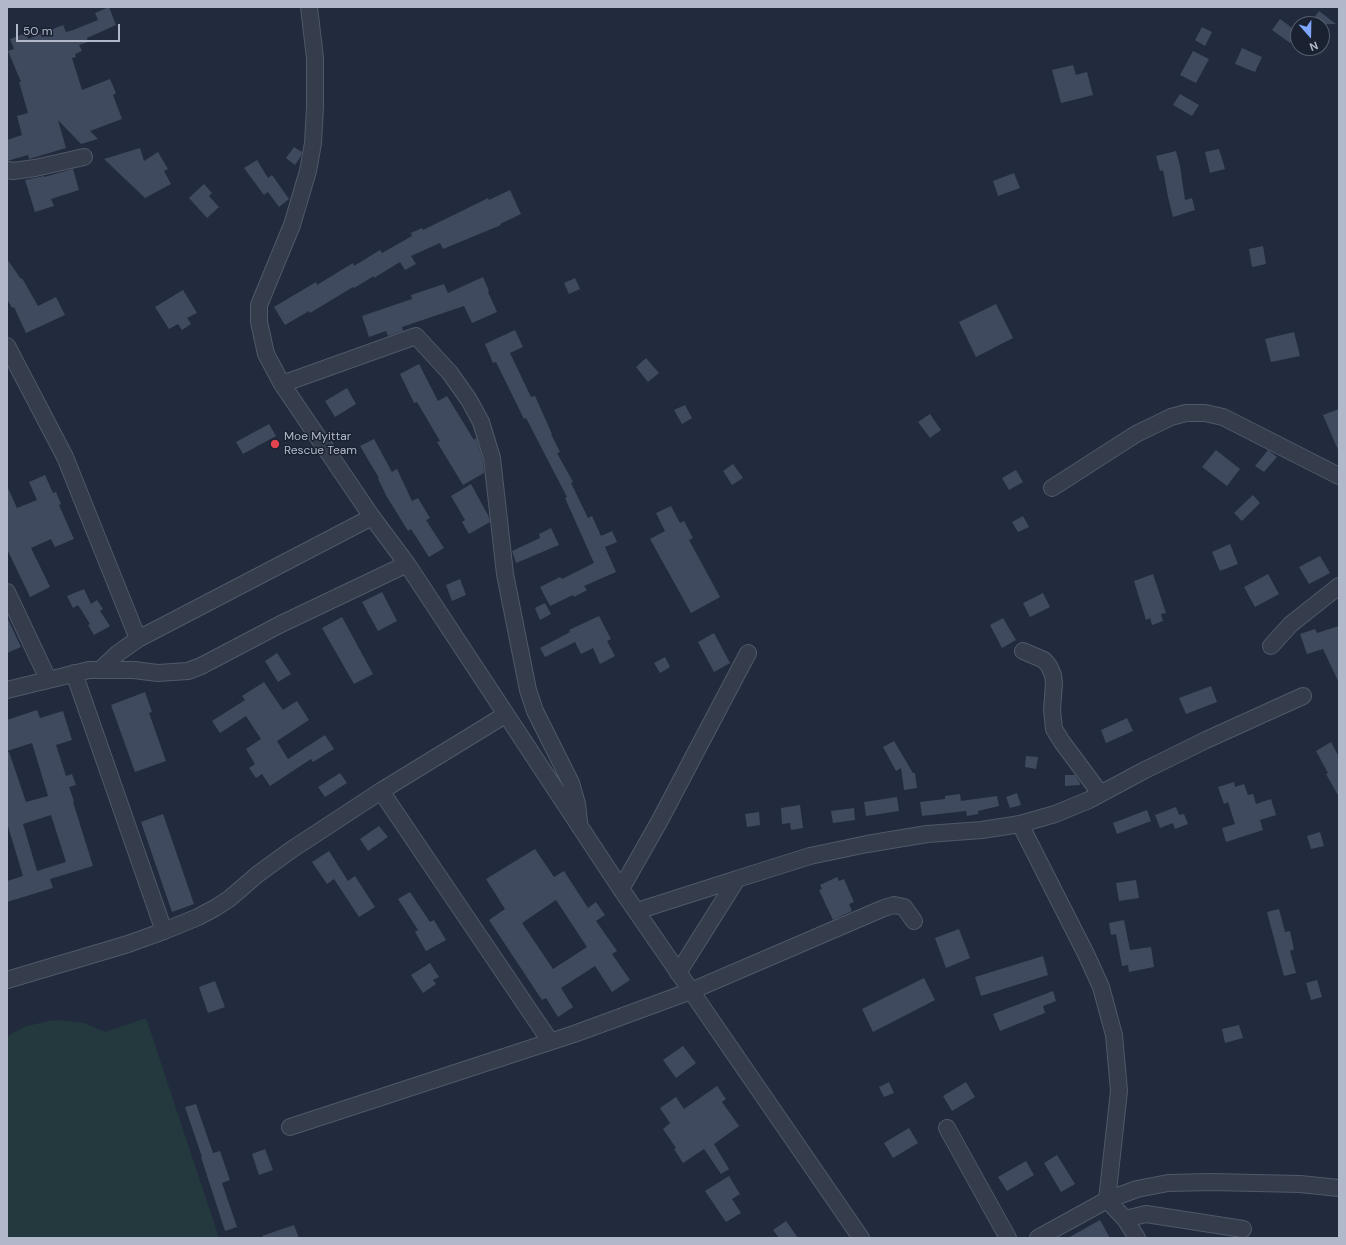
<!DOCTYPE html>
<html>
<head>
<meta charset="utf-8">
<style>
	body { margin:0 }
	#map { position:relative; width:1346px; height:1245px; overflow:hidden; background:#212b3d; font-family:"DM Sans",sans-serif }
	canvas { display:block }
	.frame { position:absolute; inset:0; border:8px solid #b1b8c9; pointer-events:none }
	.north { position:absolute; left:1290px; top:16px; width:40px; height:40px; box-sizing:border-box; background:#1a2232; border:1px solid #565e6e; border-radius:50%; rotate:160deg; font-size:11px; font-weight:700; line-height:16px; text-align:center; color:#b1b8c9 }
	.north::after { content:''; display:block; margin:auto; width:14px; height:18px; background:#80a7fe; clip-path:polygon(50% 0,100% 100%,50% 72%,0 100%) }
	.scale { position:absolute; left:16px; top:24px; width:104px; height:18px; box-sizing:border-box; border:2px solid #b1b8c9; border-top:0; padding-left:5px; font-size:12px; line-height:14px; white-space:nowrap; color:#b1b8c9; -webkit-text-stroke:3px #1a2232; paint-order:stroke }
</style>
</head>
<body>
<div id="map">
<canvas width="1346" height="1245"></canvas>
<div class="frame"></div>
<div class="north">N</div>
<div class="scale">50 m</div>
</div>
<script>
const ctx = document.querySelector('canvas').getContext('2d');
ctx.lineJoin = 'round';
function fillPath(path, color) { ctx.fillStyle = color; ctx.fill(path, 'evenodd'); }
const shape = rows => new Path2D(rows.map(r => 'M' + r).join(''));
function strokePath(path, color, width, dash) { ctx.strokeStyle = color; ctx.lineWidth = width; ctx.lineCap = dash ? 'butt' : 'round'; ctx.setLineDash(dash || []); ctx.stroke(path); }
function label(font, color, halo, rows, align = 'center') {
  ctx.font = font + ' "DM Sans",sans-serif'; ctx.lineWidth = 3; ctx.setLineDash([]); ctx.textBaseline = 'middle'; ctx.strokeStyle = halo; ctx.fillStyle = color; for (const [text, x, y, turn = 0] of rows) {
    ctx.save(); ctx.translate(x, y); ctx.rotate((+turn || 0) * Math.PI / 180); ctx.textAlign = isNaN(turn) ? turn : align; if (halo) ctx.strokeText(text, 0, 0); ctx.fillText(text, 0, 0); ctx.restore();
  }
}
fillPath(shape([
	[146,1018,219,1238,7,1238,7,1036,27,1026,49,1021,61,1020,84,1023,105,1032]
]), '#23393e');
fillPath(shape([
	[109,7,116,25,87,38,88,42,79,45,82,51,75,54,76,57,72,58,82,90,110,79,116,93,113,95,122,119,90,131,98,139,81,144,58,120,66,148,29,159,28,155,7,161,7,140,22,135,17,116,28,113,19,82,21,82,8,51,14,49,10,39,26,33,28,39,63,25,66,32,73,30,98,20,95,13],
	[1319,11,1336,24,1309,24],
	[1280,19,1296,31,1290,43,1272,30],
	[1202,27,1212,32,1205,46,1195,40],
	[1242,48,1262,57,1255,72,1235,64],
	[1193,51,1209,59,1196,83,1180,75],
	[1073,65,1076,75,1087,72,1093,95,1061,103,1052,70],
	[1180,94,1199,105,1192,116,1173,105],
	[294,147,302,152,301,156,295,165,286,158],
	[140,148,144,161,158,152,168,169,164,171,171,184,145,198,104,159],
	[1219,149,1225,169,1210,173,1205,152],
	[1176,151,1180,166,1185,200,1192,198,1195,210,1173,217,1168,197,1163,170,1160,171,1156,156],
	[257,160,268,178,272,175,289,199,279,207,268,192,264,195,244,168],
	[73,169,79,190,51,199,54,206,35,212,25,180,44,176,44,177],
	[1014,173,1020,188,998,196,993,181],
	[204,184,212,193,209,196,219,207,207,218,189,198],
	[510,190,521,214,500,224,501,225,443,249,440,243,411,256,416,264,405,270,400,262,374,278,374,276,354,288,353,287,310,313,309,311,285,325,274,307,316,282,317,285,353,263,354,266,380,250,382,253,412,236,411,233,422,228,423,230,476,204,488,198,489,200],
	[1263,246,1266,264,1252,267,1249,249],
	[7,259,21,279,22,278,38,306,56,297,65,315,26,333,14,307,12,308,7,299],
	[483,277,489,291,488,292,497,312,472,323,464,306,402,327,403,331,388,336,386,331,369,337,362,316,412,299,411,295,444,284,448,293],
	[575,278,580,289,569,294,564,283],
	[183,290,197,313,187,318,191,324,182,330,178,324,169,329,155,307],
	[996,304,1013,338,976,357,959,322],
	[515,330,523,347,510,353,531,397,535,396,552,434,551,434,560,452,557,453,573,482,571,483,588,518,592,516,601,536,612,531,617,542,605,547,616,572,584,586,587,590,574,597,573,595,550,606,540,587,560,577,562,579,594,563,565,498,567,497,526,418,524,419,496,362,493,363,485,344],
	[1294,332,1300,356,1271,362,1265,339],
	[646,358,659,373,648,382,636,367],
	[419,364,438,401,447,396,474,440,476,438,483,460,484,473,463,485,437,442,440,441,417,402,414,403,400,374],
	[347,388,356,404,335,417,325,401],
	[685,405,692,418,682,424,674,410],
	[1339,409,1339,452,1323,415],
	[930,414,941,430,930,438,918,422],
	[269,424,276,436,243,454,236,442],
	[374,439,392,472,397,469,412,501,418,498,430,518,426,520,444,548,429,557,411,529,408,531,387,497,378,479,379,478,360,446],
	[1216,450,1240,469,1227,486,1202,467],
	[1268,450,1277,457,1264,472,1255,466],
	[733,464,743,478,732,485,723,471],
	[1016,470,1023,482,1009,490,1002,478],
	[45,475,53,493,56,492,61,504,59,505,74,539,55,547,51,539,31,548,50,587,30,597,7,549,7,486,17,508,37,500,29,482],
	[471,484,489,517,490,522,469,534,462,522,465,520,451,496],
	[1253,495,1260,503,1242,521,1234,513],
	[671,506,680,523,684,521,693,538,689,540,720,597,691,613,650,539,665,531,656,513],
	[1023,516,1029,527,1018,532,1012,522],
	[551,528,559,545,516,563,512,551,540,538,539,534],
	[1230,544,1238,564,1220,571,1212,552],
	[1320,556,1330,573,1309,584,1299,567],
	[1153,574,1166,613,1161,614,1163,621,1152,625,1150,618,1146,620,1134,581],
	[1268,574,1279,594,1255,607,1244,587],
	[460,579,466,595,452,601,446,585],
	[84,589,91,604,97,600,103,609,100,611,110,626,94,635,88,625,90,624,78,605,73,608,67,596],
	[382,592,397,621,378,631,362,602],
	[1043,593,1050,607,1030,617,1023,603],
	[545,603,551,614,540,620,535,608],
	[599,616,611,639,607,641,615,656,600,664,593,648,581,654,575,642,545,657,540,648,570,632,569,630],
	[7,617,21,647,7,653],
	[342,617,373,674,354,684,322,628],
	[1003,618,1016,640,1002,648,990,625],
	[1339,626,1339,683,1323,649,1307,654,1300,634,1315,629,1317,633],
	[714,633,730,663,714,672,698,642],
	[277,653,291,674,278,682,265,661],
	[665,657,670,667,660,673,654,663],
	[264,682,283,710,297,701,309,720,277,741,288,759,325,735,334,749,313,762,311,759,270,786,262,774,256,778,249,768,255,764,246,749,261,739,246,716,220,733,212,721,245,700,242,696],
	[1211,686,1217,702,1186,714,1179,698],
	[145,692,152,712,149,713,166,761,135,772,111,705],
	[37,710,40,718,63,711,72,740,56,745,66,776,72,774,76,785,69,787,74,801,73,802,93,866,50,879,53,888,7,902,7,881,23,876,7,823,7,752,9,752,26,802,48,796,32,743,7,751,7,720],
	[51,815,66,862,37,871,23,824],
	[1127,718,1133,731,1106,743,1101,730],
	[894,741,913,773,915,773,917,788,904,790,901,768,896,771,883,747],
	[1331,742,1339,757,1339,797,1326,774,1328,773,1316,751],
	[1026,756,1038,757,1036,769,1025,767],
	[340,773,347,783,325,797,318,787],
	[1065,775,1075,775,1080,783,1080,785,1065,786],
	[1234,782,1235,787,1244,784,1248,795,1253,794,1256,804,1271,799,1276,815,1260,820,1263,830,1226,842,1222,828,1235,824,1228,802,1224,804,1218,787],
	[1017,793,1021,805,1010,808,1006,797],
	[960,794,961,801,997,796,999,806,978,811,978,814,967,816,966,811,922,816,920,802,945,799,945,796],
	[897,797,899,811,866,816,864,802],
	[800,805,803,828,791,830,790,823,782,824,781,808],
	[1176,807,1179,815,1184,814,1188,824,1175,829,1173,823,1160,828,1155,815],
	[854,808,855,820,833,823,831,811],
	[1147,810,1151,821,1117,834,1113,823],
	[759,812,760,825,747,827,745,814],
	[163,814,194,904,172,912,141,822],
	[379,826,388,837,368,851,360,839],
	[1320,832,1324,846,1311,849,1307,836],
	[535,849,554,877,564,871,588,908,596,902,605,915,596,921,617,951,612,954,630,980,612,992,595,966,561,988,573,1007,558,1017,546,998,542,1000,489,920,505,909,486,879],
	[556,900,587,947,553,969,522,923],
	[329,851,348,881,355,876,375,907,359,917,334,879,327,884,312,862],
	[837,877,839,881,844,879,854,902,849,904,852,911,833,920,819,890,822,889,820,885],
	[1136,880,1139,898,1119,901,1116,883],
	[410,892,430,922,434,920,446,940,426,951,415,932,418,930,398,899],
	[1279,909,1285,932,1290,931,1294,949,1290,951,1296,973,1284,976,1267,912],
	[1124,920,1130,950,1151,947,1154,967,1129,972,1128,965,1122,966,1116,934,1111,935,1109,923],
	[959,929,970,958,946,968,935,938],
	[1043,956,1048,975,981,996,975,977],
	[430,963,439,977,433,980,436,984,423,993,411,975],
	[924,978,935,1000,873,1032,862,1009],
	[1317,980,1322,997,1311,1000,1306,983],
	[215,981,225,1007,208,1013,199,987],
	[1053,991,1056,1001,1043,1006,1045,1013,1000,1031,993,1014],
	[1239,1025,1243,1038,1225,1043,1222,1029],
	[683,1046,696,1063,676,1078,663,1060],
	[889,1082,894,1093,884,1097,879,1087],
	[966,1082,975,1097,952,1111,943,1096],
	[717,1086,726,1099,722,1102,739,1126,714,1144,729,1169,721,1174,704,1149,683,1163,674,1149,676,1148,663,1129,670,1123,660,1108,676,1097,684,1109],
	[196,1104,213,1153,220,1151,230,1180,222,1183,237,1227,225,1231,201,1157,202,1157,185,1107],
	[909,1128,918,1143,893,1158,884,1143],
	[265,1149,273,1170,259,1175,252,1154],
	[1057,1155,1075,1184,1061,1192,1044,1163],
	[1026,1161,1034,1175,1007,1191,998,1177],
	[729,1176,740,1194,732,1199,741,1213,726,1222,705,1191],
	[1100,1220,1110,1238,1068,1238],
	[786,1221,798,1238,779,1238,773,1230],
	[294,1225,299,1238,263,1238,262,1236]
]), '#404a5f');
const minor = shape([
	[309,7,315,58,315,107,313,143,308,171,292,225,259,305,259,322,266,354,282,384,372,517,407,564,621,889,861,1238],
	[7,170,13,171,35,168,84,157],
	[7,346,65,457,138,639],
	[282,384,416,336,450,373,469,400,481,422,492,458,505,574,528,690,535,711,571,783,577,804,579,822],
	[1052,488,1136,434,1171,417,1186,413,1205,413,1223,417,1339,476],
	[7,592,48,679],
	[1271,646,1291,624,1339,586],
	[1023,651,1044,660,1049,666,1053,675,1054,683,1052,710,1054,729,1062,742,1100,793],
	[101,669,117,654,138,639,372,517],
	[7,690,89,670,134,670,158,673,188,671,201,666,281,624,407,564],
	[381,791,550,1041],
	[1020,824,1086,954,1101,987,1114,1035,1119,1091,1107,1200],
	[737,879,810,856,867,844,927,834,982,830,1020,824,1055,814,1089,800,1143,771,1206,740,1303,696],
	[621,889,659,822,748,653],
	[637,911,737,879,678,973],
	[164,931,198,917,215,908,229,899,258,874,291,850,381,791,505,715],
	[7,980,128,944,164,931,74,673],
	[290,1127,574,1034,691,991,884,908,894,905,904,907,914,921],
	[947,1128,1008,1238],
	[1107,1200,1125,1219,1137,1238],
	[1125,1219,1146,1214,1243,1229],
	[1038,1238,1107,1200,1137,1189,1168,1183,1211,1182,1300,1184,1339,1188]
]);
strokePath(minor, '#505868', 18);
strokePath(minor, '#353d4d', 16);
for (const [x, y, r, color] of [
	[275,444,5,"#e0444e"]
]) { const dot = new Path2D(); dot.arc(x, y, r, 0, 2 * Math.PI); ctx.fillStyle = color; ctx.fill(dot); strokePath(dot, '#1a2232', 1.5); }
label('12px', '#b1b8c9', '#1a2232', [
	["Moe Myittar",284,437],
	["Rescue Team",284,451]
], 'left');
</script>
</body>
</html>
